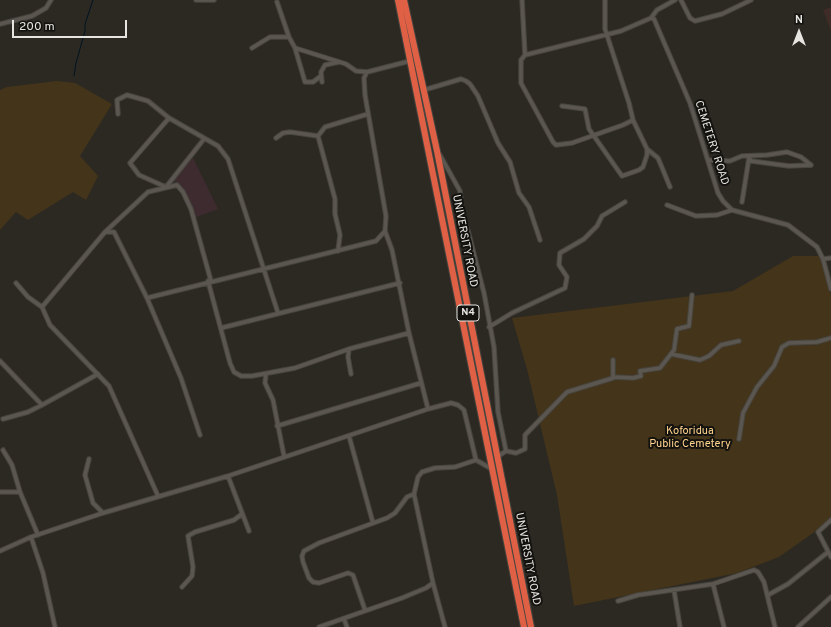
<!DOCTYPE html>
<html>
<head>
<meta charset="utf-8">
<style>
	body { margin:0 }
	#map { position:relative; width:831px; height:627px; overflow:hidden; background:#2c2923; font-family:Overpass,sans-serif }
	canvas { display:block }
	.north { position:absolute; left:779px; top:12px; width:40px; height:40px; -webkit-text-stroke:3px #13120f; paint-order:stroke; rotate:0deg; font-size:11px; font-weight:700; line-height:16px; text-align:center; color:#e7e5e1 }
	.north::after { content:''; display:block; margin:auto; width:14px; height:18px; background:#e7e5e1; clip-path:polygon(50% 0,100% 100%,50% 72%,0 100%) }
	.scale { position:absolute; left:12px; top:20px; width:115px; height:18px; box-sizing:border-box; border:2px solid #e7e5e1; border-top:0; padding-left:5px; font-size:12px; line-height:14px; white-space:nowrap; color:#e7e5e1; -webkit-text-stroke:3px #13120f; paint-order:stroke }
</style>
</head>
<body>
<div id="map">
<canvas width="831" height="627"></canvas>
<div class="north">N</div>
<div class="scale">200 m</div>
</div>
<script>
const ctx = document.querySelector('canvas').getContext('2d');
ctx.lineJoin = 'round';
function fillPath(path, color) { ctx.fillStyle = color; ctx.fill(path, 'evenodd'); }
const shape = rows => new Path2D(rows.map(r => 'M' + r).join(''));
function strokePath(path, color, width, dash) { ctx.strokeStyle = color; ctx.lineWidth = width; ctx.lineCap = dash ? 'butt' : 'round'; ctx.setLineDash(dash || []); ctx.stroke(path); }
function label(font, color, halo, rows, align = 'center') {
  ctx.font = font + ' Overpass,sans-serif'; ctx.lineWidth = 4; ctx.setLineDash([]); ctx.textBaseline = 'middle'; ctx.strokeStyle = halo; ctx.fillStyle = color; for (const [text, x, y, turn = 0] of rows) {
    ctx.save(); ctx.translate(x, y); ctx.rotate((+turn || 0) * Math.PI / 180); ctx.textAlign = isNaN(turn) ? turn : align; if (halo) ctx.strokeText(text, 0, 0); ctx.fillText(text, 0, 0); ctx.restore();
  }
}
fillPath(shape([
	[193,158,218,209,194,218,173,178]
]), '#3e2b30');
fillPath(shape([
	[831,7,831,31,823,10]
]), '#3f2c26');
fillPath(shape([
	[57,81,75,83,112,104,80,156,98,176,86,200,73,192,28,220,16,212,0,230,0,90,7,87],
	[793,256,821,256,831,295,831,517,813,533,779,557,737,573,574,606,557,495,527,369,512,318,733,291]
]), '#44341a');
strokePath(shape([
	[74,76,76,63,85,31,85,24,93,0]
]), '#001422', 1);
const street = shape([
	[196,0,214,0],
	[522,0,525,55,621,31,651,18,657,10,675,0],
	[681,0,690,18,695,21,722,14,751,0],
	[277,2,289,37],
	[651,18,654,19,690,103,718,193,723,201,732,210,788,225,817,247,823,259,831,289],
	[0,24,32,16,46,8,51,0],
	[252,48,270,37,289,37,295,48,346,64,356,71,367,72],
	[295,48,305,82,313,82,321,76],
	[525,55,521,60,521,83,553,142,556,145,572,143,623,125,633,120,629,103,605,29,605,0],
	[322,82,321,72,325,65,339,62],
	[424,90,461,79,466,81,470,84,478,96,498,143,510,162,519,193,529,207,540,240],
	[562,106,585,109,589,129,622,176,639,170,643,167,647,155,647,149,633,120],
	[118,114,117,100,127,95,148,101,169,118],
	[276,138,283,133,290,132,318,136],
	[647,149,658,158,670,187],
	[440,155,460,191,463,217,468,231,484,293,494,347,498,412,506,451],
	[749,157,751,161,789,166,811,165],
	[709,160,730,161,742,156,767,155,787,152,801,157,811,165],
	[166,187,139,175,130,163,169,118,218,146,228,159,278,313],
	[166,187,204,139],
	[742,202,749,158],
	[667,205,696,216,717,215,732,210],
	[105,232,148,192,177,185,183,192,191,209,211,281],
	[338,251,340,235,335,214,335,199,318,136,325,127,368,114],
	[823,259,831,258],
	[208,281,230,363,234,372,241,376,252,376,295,368,349,349,409,333],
	[16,283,28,297,42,307,105,232,114,232,147,298,181,378,200,435],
	[147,298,376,241,385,231],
	[42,307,50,325,109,386,158,496],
	[489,327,512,313,565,288,567,277,559,265,560,253,584,239,597,226,602,216,625,202],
	[221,328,400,283],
	[349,349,348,357,351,374],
	[671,354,700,360,709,356,721,345,739,341],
	[0,361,42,405],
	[266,374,265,383,273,400,284,456],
	[614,377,633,378,641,376,640,371,660,368,674,350,677,329,689,326,692,295],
	[428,409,451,403,458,405,464,410,476,460,490,468],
	[3,419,28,412,42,405,98,374],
	[277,426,421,383],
	[349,436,373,523],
	[739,439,743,413,757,387,774,366,782,347,789,343,817,342,831,338],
	[3,450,12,465,20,492],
	[497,457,506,451,516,453,525,449,525,435,567,392,613,378,613,360],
	[89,459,85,475,93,503,103,513],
	[228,476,249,531],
	[0,492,20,492,38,535],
	[414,494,433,583,445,627],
	[831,520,818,532,831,557],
	[31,537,43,573,55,627],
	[0,551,31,537,103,513,228,476,428,409,409,333,392,250,385,231,386,216,365,95,364,78,367,72,410,61],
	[713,584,724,627],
	[182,587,192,576,193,567,188,536,195,532,234,520,242,514],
	[674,590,680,627],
	[768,595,788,584,828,552],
	[618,601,638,595,713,584,754,570,758,572,764,582,775,627],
	[365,610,353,575,348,573,319,583,313,582,309,578,303,562,302,556,304,551,319,543,387,518,395,513,407,497,414,494,418,477,422,472,435,468,455,467,476,460],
	[344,619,347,627],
	[319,627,402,598,426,588,433,583],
	[798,627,831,597]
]);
const highway = shape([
	[398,0,524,627],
	[404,0,437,151,531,627]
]);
strokePath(street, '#47453f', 5.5);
strokePath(highway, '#47453f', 8);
strokePath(street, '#5b5750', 3.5);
strokePath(highway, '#e06045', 6);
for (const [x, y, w] of [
	[468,313,22]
]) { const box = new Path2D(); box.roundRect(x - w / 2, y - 8, w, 16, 3); ctx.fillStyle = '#13120f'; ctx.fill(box); strokePath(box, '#e7e5e1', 1); }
label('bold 10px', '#e7e5e1', null, [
	["N4",468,313]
]);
label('11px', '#e7e5e1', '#13120f', [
	["CEMETERY ROAD",711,143,72],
	["UNIVERSITY ROAD",464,241,79],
	["UNIVERSITY ROAD",527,559,79]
]);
label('11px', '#ffd38d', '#13120f', [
	["Koforidua",690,432],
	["Public Cemetery",690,445]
]);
</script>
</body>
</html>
